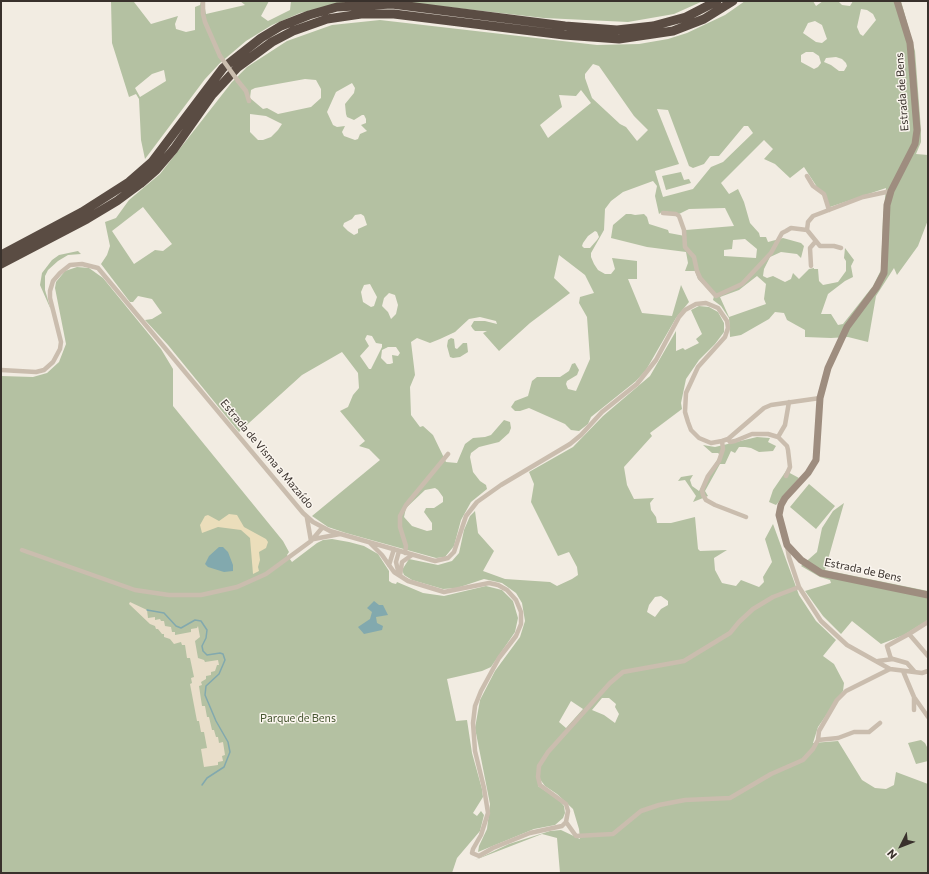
<!DOCTYPE html>
<html>
<head>
<meta charset="utf-8">
<style>
	body { margin:0 }
	#map { position:relative; width:929px; height:874px; overflow:hidden; background:#f2ece2; font-family:Commissioner,sans-serif }
	canvas { display:block }
	.frame { position:absolute; inset:0; border:2px solid #39312c; pointer-events:none }
	.north { position:absolute; left:881px; top:826px; width:40px; height:40px; -webkit-text-stroke:3px #faf5ee; paint-order:stroke; rotate:228deg; font-size:11px; font-weight:700; line-height:16px; text-align:center; color:#39312c }
	.north::after { content:''; display:block; margin:auto; width:14px; height:18px; background:#39312c; clip-path:polygon(50% 0,100% 100%,50% 72%,0 100%) }
</style>
</head>
<body>
<div id="map">
<canvas width="929" height="874"></canvas>
<div class="frame"></div>
<div class="north">N</div>
</div>
<script>
const ctx = document.querySelector('canvas').getContext('2d');
ctx.lineJoin = 'round';
function fillPath(path, color) { ctx.fillStyle = color; ctx.fill(path, 'evenodd'); }
const shape = rows => new Path2D(rows.map(r => 'M' + r).join(''));
function strokePath(path, color, width, dash) { ctx.strokeStyle = color; ctx.lineWidth = width; ctx.lineCap = dash ? 'butt' : 'round'; ctx.setLineDash(dash || []); ctx.stroke(path); }
function label(font, color, halo, rows, align = 'center') {
  ctx.font = font + ' Commissioner,sans-serif'; ctx.lineWidth = 3; ctx.setLineDash([]); ctx.textBaseline = 'middle'; ctx.strokeStyle = halo; ctx.fillStyle = color; for (const [text, x, y, turn = 0] of rows) {
    ctx.save(); ctx.translate(x, y); ctx.rotate((+turn || 0) * Math.PI / 180); ctx.textAlign = isNaN(turn) ? turn : align; if (halo) ctx.strokeText(text, 0, 0); ctx.fillText(text, 0, 0); ctx.restore();
  }
}
fillPath(shape([
	[111,1,134,2,151,24,178,16,175,24,176,29,186,32,195,30,195,7,200,5,201,1,204,3,206,14,245,5,240,1,269,1,261,16,268,21,290,10,291,1,351,1,300,13,272,25,246,41,220,63,205,79,145,159,141,140,139,99,136,94,129,97,112,43],
	[164,70,166,81,140,97,135,88,152,74],
	[395,1,703,1,674,14,628,22,544,18],
	[745,1,813,1,816,6,823,1,838,1,842,5,850,6,853,1,901,1,915,51,921,130,921,142,916,154,928,155,928,220,918,246,897,275,894,268,876,296,868,342,848,337,831,338,805,337,805,330,787,320,784,313,775,312,769,319,741,335,730,337,729,318,721,306,713,300,714,296,698,279,695,271,685,271,688,263,686,252,647,247,611,238,613,225,626,214,631,214,635,215,644,214,647,217,649,224,668,230,669,233,685,236,686,230,734,226,725,208,689,209,679,214,663,211,659,214,655,196,657,186,653,181,623,192,611,201,605,209,604,230,591,253,591,257,594,264,598,270,605,274,611,274,615,269,612,258,637,261,637,279,628,279,642,313,672,316,681,285,689,302,676,318,646,370,636,381,591,417,588,424,579,431,571,430,565,424,529,408,520,411,515,411,511,407,515,401,528,396,532,381,537,377,560,377,569,371,572,364,575,363,579,370,577,375,567,381,566,384,568,389,576,391,590,359,587,317,579,303,580,297,594,293,585,275,559,255,554,278,570,293,530,323,499,351,483,333,487,331,475,331,473,329,471,326,474,321,485,321,497,324,496,321,480,317,469,319,455,332,440,339,430,343,417,338,411,342,415,375,410,387,411,415,420,427,423,426,433,435,446,462,457,463,465,444,473,438,485,437,491,435,504,420,510,422,511,428,509,433,499,442,479,447,471,453,470,457,473,472,480,481,486,485,487,489,471,502,461,520,454,546,445,557,436,558,346,533,328,527,312,516,380,460,369,449,359,446,365,441,340,411,348,407,353,395,359,388,358,373,342,352,302,375,239,432,168,345,145,320,152,319,162,313,152,299,138,296,133,302,130,302,101,264,107,255,110,246,105,222,116,218,129,200,160,174,232,82,247,67,287,41,332,25,380,20,597,45,639,44,668,39,687,33,725,15],
	[861,9,867,10,873,14,876,20,863,36,860,34,857,27],
	[815,21,822,25,827,39,822,43,816,42,803,33,808,23],
	[806,52,813,52,819,56,821,63,818,67,814,69,801,62,801,55],
	[836,57,842,59,846,63,847,66,844,71,839,71,831,65,824,62,826,58],
	[593,64,599,66,634,116,648,130,637,141,626,127,620,124,592,98,585,78,585,74],
	[305,79,316,80,321,89,321,98,311,107,278,114,267,108,263,109,250,98,251,90,255,88],
	[352,83,355,88,354,93,345,104,346,114,347,117,354,120,362,115,364,115,366,119,366,123,361,125,367,131,360,134,358,139,355,140,344,136,342,132,345,126,337,127,333,125,327,112,336,92],
	[581,90,591,103,548,138,540,125,562,107,559,95,576,96],
	[657,109,668,110,689,166,693,168,704,164,710,156,719,156,744,126,748,126,753,133,723,162,711,167,693,189,663,197,655,171,679,164],
	[250,114,266,116,282,124,278,130,271,137,263,140,258,140,250,132],
	[764,140,773,149,764,159,775,164,790,178,804,167,830,207,886,188,883,218,881,270,873,286,843,324,838,325,831,314,821,314,828,294,845,281,853,277,851,266,854,260,845,248,844,258,846,261,846,271,838,282,823,285,819,281,818,269,814,269,814,268,809,269,799,279,793,273,791,279,785,282,773,276,767,278,763,276,764,269,770,257,781,252,797,254,801,258,804,246,801,243,783,238,768,242,766,237,760,237,759,233,750,223,744,202,738,189,729,194,721,183],
	[143,207,172,244,163,251,155,250,134,264,112,231],
	[361,214,364,216,367,225,358,229,358,233,354,235,348,231,343,226,344,223,352,219,355,215],
	[595,231,597,232,599,237,597,240,590,248,584,248,582,246,583,243,588,236],
	[745,239,757,249,756,258,724,256,724,250,732,249,733,240],
	[757,276,766,284,764,299,766,304,729,317,720,297,739,290],
	[370,284,377,297,374,306,371,307,363,302,361,292,364,285],
	[389,293,395,295,398,305,396,314,391,319,388,312,382,306,384,298],
	[367,335,372,336,376,343,382,344,382,347,371,369,369,369,360,356,369,346,365,339],
	[388,347,396,347,400,353,398,356,392,355,393,363,390,364,387,364,381,358,382,350],
	[435,488,438,490,443,497,443,502,434,508,426,508,424,512,432,523,432,530,427,531,412,526,404,517,406,508,425,490],
	[681,172,684,180,689,179,691,183,666,190,662,176],
	[78,251,81,254,68,255,58,261,48,270,45,276,45,290,51,310,40,285,42,273,52,260,59,255],
	[77,267,89,268,103,278,161,349,173,369,173,406,283,541,289,552,287,555,292,562,317,543,323,540,332,539,349,542,364,546,378,554,389,571,389,581,392,583,396,584,397,582,423,593,444,596,486,586,502,590,513,601,518,618,515,632,491,667,482,671,447,679,456,721,467,720,472,753,482,789,483,797,473,813,477,816,481,811,484,815,480,831,457,858,452,873,1,873,1,376,33,377,47,373,59,362,66,344,55,288,56,282,65,271],
	[699,306,709,307,718,312,724,323,724,332,715,344,699,360,686,379,681,403,682,409,650,433,652,436,624,467,627,485,634,499,654,498,650,503,651,510,656,517,657,523,671,523,695,517,698,549,700,551,727,550,714,558,715,570,722,583,736,586,741,580,759,587,764,582,763,577,772,562,765,539,773,524,799,595,816,621,836,640,823,656,834,664,844,683,843,691,818,727,813,743,838,741,862,780,875,788,886,789,894,785,896,772,928,784,928,873,560,873,557,838,542,834,475,860,509,844,550,831,561,830,580,839,579,829,573,809,557,794,545,786,539,778,538,786,559,800,564,806,565,813,563,818,555,825,534,829,478,852,479,846,487,829,490,804,475,728,480,700,495,671,520,637,525,621,522,603,516,593,502,583,484,579,457,588,443,589,412,580,404,575,402,570,409,559,438,565,452,561,459,553,464,530,470,516,475,511,478,533,494,551,483,571,505,579,550,582,557,586,572,579,578,575,577,567,569,552,558,556,531,502,534,484,529,472,573,447,603,416,650,376,676,331,676,351,683,348,685,350,699,343,696,339,702,334,691,310],
	[661,596,668,601,668,605,661,609,655,617,647,612,649,605,655,597],
	[602,698,609,698,616,704,615,707,619,714,615,723,604,715,592,710],
	[571,701,583,709,566,728,559,722],
	[451,338,454,339,455,348,457,349,463,343,467,343,468,352,460,357,453,358,450,357,447,346,448,340],
	[757,437,770,438,768,442,776,446,773,451,759,452,751,448,745,447,739,447,735,453,731,451,725,464,720,464,705,491,708,496,693,502,696,496,685,480,678,481,681,477,693,475,690,480,692,486,699,491,720,455,718,453,712,453,703,445,715,447],
	[786,471,799,478,776,505,769,502,773,490],
	[809,484,835,506,816,529,790,507],
	[844,503,825,570,928,591,928,620,904,635,881,644,852,621,841,634,823,616,805,591,831,583,830,580,820,577,801,566,817,552,822,528,833,511],
	[921,740,925,743,928,749,928,761,916,764,908,743]
]), '#b4c1a2');
fillPath(shape([
	[229,514,237,515,244,527,266,539,268,542,266,548,259,552,260,560,258,567,259,571,253,574,250,538,241,530,218,527,202,533,200,525,205,516,208,515,219,521]
]), '#ebdebb');
fillPath(shape([
	[130,602,147,610,148,618,155,617,155,620,160,619,161,621,164,621,165,626,171,627,172,632,175,632,175,635,191,632,191,629,197,628,198,626,200,637,195,641,198,658,204,660,205,662,218,660,219,665,217,665,215,671,211,672,211,675,206,676,206,679,201,682,202,685,199,686,202,706,205,706,207,717,209,717,212,730,214,730,216,737,218,737,219,743,223,742,225,755,222,756,223,761,218,762,218,765,204,767,201,749,207,748,204,732,201,732,199,721,197,721,190,684,192,683,191,678,194,677,190,658,187,658,185,645,182,645,181,642,174,644,170,639,164,637,164,634,162,634,158,629,156,629,155,626,150,624,129,604]
]), '#e9deca');
fillPath(shape([
	[219,547,223,547,228,552,233,565,233,571,224,572,208,567,205,564,209,556],
	[374,601,379,605,383,605,388,615,376,617,377,623,383,626,382,630,364,634,358,627,370,619,372,612,367,608]
]), '#82a9ae');
strokePath(shape([
	[147,610,164,613,176,626,181,628,195,620,201,621,207,630,206,638,202,646,203,651,207,655,220,653,223,654,225,660,219,674,206,686,205,695,216,721,228,742,230,752,224,767,207,778,202,785]
]), '#82a9ae', 1.5);
strokePath(shape([
	[203,1,203,14,205,22,220,56],
	[238,81,246,91,249,101],
	[807,176,813,186,824,194,829,210],
	[663,213,676,214,679,216,684,230,685,247,694,257,697,271,700,278,716,296,742,284,771,253,782,233,786,231,791,228,807,230,808,222,813,216,863,197,891,191],
	[807,230,820,246,834,246,841,248],
	[811,266,810,248,816,241],
	[1,370,36,372,44,370,53,362,60,349,61,342,50,298,50,291,53,281,60,273,70,265,82,264,98,268,303,513,313,522,330,531,435,561,448,558,454,552,466,516,477,502,501,485,570,444,581,435,602,412,637,384,656,360,679,317,685,310,696,304,706,303,718,308,727,321,728,328,725,337,698,367,686,393,685,412,688,422,691,430,699,438,711,443,722,441,728,439,764,408,771,405,820,398],
	[778,437,785,425,789,402],
	[728,439,730,442,735,441,752,434,768,434,778,437,787,446,788,450,790,467,786,476],
	[722,441,723,449,719,461,708,476,702,490,703,495,706,500,715,505,746,517],
	[307,518,311,541],
	[314,539,340,534],
	[370,543,382,555,394,572,408,581,444,592,489,583,498,585,507,590,516,600,521,612,521,624,516,636,499,658,481,691,475,706,473,723,475,751,484,788,488,813,481,835,473,849,472,853,479,856,493,848,530,833,562,826,566,822,568,811,566,804,540,785,538,777,539,766,548,752,610,683,623,672,684,661,730,633,739,622,753,609,773,597,799,587],
	[787,546,789,557,799,587,821,621,847,645,890,669],
	[22,550,135,590,169,595,201,595,237,587,266,574,311,541,322,528],
	[399,551,396,562,399,575],
	[405,553,406,546,400,527,400,516,406,505,448,454],
	[389,565,394,549],
	[400,576,402,562,412,555],
	[909,634,928,622],
	[891,659,887,646,909,634,928,656],
	[878,661,893,659,907,663,914,671],
	[903,671,914,697,928,717],
	[914,710,914,698],
	[818,740,838,738,854,732,869,732,880,723],
	[566,822,576,836,613,834,641,811,659,805,685,800,730,798,771,774,803,760,813,749,818,740,819,731,837,700,846,691,890,669,922,673,928,671]
]), '#cabdae', 4.5);
strokePath(shape([
	[897,1,910,43,917,130,915,144,891,191,887,205,884,273,876,288,847,327,828,368,820,398,816,460,808,473,785,498,781,505,779,515,787,545,801,560,821,573,928,595]
]), '#9e8d7f', 7);
strokePath(shape([
	[1,255,82,212,129,182,152,162,223,68,261,38,281,26,309,15,337,7,392,4,565,26,617,30,653,26,686,17,717,1],
	[1,264,87,219,117,201,140,184,156,170,174,149,212,95,238,67,272,42,293,31,327,19,361,14,394,14,564,35,619,39,673,31,704,19,733,1]
]), '#5a4c43', 9);
strokePath(shape([
	[220,56,238,81]
]), '#cabdae', 4.5);
label('11px', '#39312c', '#faf5ee', [
	["Estrada de Bens",902,92,-94],
	["Estrada de Visma a Mazaído",267,454,50],
	["Estrada de Bens",863,570,12]
]);
label('11px', '#465631', '#faf5ee', [
	["Parque de Bens",298,718]
]);
</script>
</body>
</html>
